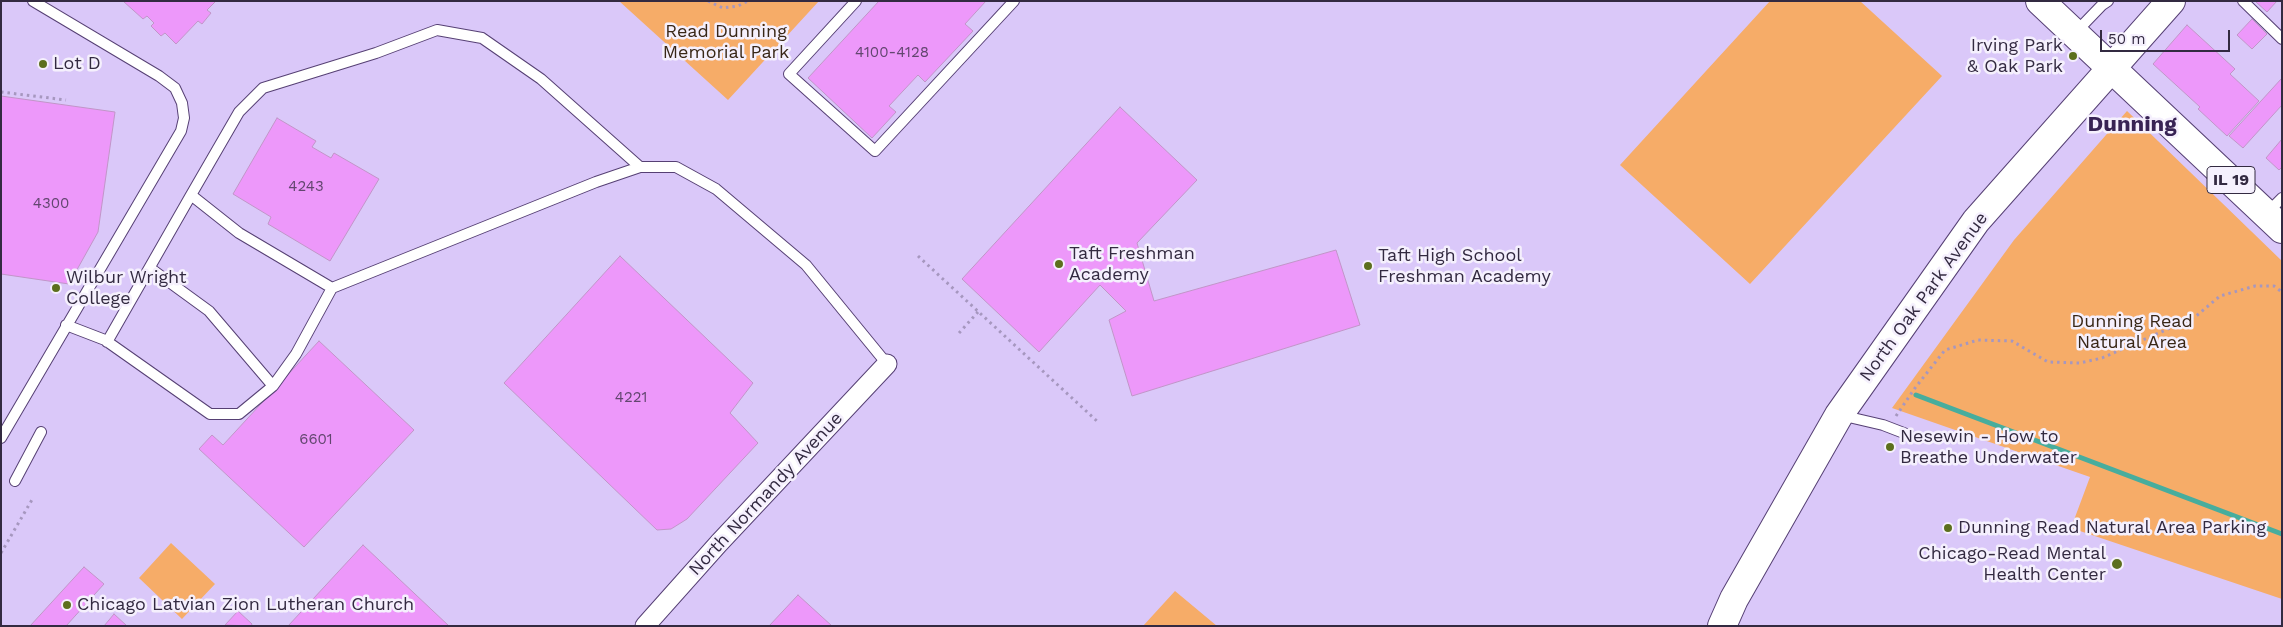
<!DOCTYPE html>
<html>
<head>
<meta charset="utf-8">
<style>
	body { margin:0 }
	#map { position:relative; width:2283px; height:627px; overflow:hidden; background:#dac8f9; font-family:"Work Sans",sans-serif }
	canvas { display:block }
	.frame { position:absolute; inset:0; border:2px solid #332a41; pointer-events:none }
	.scale { position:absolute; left:2100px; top:30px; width:130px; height:22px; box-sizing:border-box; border:2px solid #332a41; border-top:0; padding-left:6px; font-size:15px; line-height:18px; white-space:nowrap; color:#332a41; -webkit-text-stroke:4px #f5f0fd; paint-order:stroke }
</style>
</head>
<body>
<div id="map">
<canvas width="2283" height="627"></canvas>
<div class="frame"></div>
<div class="scale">50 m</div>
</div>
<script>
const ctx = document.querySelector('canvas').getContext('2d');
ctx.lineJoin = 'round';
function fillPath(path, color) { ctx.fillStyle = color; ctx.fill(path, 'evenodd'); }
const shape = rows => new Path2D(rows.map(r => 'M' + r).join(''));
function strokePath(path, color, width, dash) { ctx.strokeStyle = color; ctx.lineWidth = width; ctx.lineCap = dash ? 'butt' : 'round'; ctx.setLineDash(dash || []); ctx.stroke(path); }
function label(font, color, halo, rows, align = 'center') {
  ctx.font = font + ' "Work Sans",sans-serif'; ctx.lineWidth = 5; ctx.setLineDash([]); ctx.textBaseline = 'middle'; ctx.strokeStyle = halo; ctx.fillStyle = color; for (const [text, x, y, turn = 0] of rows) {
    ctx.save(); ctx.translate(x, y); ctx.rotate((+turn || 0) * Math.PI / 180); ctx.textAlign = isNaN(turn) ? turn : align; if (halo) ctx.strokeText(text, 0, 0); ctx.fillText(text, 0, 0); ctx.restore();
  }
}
fillPath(shape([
	[619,1,819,1,728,100],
	[1770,1,1860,1,1942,76,1750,284,1620,165],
	[2127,111,2282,261,2282,599,2071,528,2090,477,1892,408,2014,240],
	[171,543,215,584,182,619,139,578],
	[1175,591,1217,626,1143,626]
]), '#f6ac68');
strokePath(shape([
	[1916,395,2282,534]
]), '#47ad9d', 5);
const building = shape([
	[123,1,216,1,207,10,211,13,202,24,198,21,176,44,165,33,161,36,151,26,154,23,147,16,143,19,123,1],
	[879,1,986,1,965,24,973,31,925,82,918,75,889,106,896,112,872,138,808,78,879,1],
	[2255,1,2277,1,2267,12,2255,1],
	[2252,19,2267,34,2252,49,2237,35,2252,19],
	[2187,25,2235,69,2230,74,2259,101,2227,136,2198,109,2200,107,2153,64,2187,25],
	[2282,78,2282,105,2243,148,2229,136,2282,78],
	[1,96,115,112,98,232,69,284,1,274,1,96],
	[1120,107,1197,180,1137,243,1154,301,1336,250,1360,325,1132,396,1109,320,1126,311,1100,285,1039,352,962,279,1120,107],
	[277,118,316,141,312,147,331,158,334,153,379,179,330,261,268,224,271,217,233,194,277,118],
	[2282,139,2282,167,2279,170,2266,158,2282,139],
	[620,256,753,383,730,413,758,443,687,519,671,529,657,530,504,383,620,256],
	[319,341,414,430,304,547,199,449,212,435,223,445,319,341],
	[363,545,449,626,288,626,363,545],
	[84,567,104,584,66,626,30,626,84,567],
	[798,595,832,626,769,626,798,595],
	[238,611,252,624,251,626,225,625,238,611],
	[114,614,127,626,104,626,114,614]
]);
fillPath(building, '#ed98fa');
strokePath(building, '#c195c8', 1);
const lane = shape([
	[856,1,789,74,875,151,1014,1],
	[2243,1,2282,39],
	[2075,33,2102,5,2108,1],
	[191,195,239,112,263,88,376,53,437,30,482,38,541,79,640,167],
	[2267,213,2282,198],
	[150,268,209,311,273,386],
	[66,325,105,340,210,414,239,414,273,386,296,354,332,288],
	[107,342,191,195,239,233,332,288,596,182,640,167,676,167,716,189,806,265,887,364],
	[1840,415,1883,425,1909,435],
	[1,438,181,131,184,118,182,103,175,88,159,76,33,1],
	[15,481,41,432]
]);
const street = shape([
	[645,626,719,543,887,364]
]);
const secondary = shape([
	[1722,626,1734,599,1839,415,1976,221,2171,1]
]);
const primary = shape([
	[2040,1,2282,229]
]);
strokePath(lane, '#564074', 12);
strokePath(street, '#564074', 21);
strokePath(secondary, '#564074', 30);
strokePath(primary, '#564074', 30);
strokePath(shape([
	[708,1,723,8,738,6,748,1],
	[1,92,66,100],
	[918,256,1098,422],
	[959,333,978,312],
	[1896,416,1915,388,1945,350,1978,340,2012,341,2048,362,2080,363,2102,358,2195,317,2220,296,2255,286,2274,286,2282,292],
	[1,553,33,498]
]), '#a697bf', 3, [2.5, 4]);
strokePath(lane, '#fff', 10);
strokePath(street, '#fff', 19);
strokePath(secondary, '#fff', 28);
strokePath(primary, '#fff', 28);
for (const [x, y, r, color] of [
	[2073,56,5,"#5c6f1d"],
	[43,64,5,"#5c6f1d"],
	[1059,264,5,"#5c6f1d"],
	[1368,266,5,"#5c6f1d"],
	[56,288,5,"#5c6f1d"],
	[1890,447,5,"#5c6f1d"],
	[1948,528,5,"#5c6f1d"],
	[2117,564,6,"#5c6f1d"],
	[67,605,5,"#5c6f1d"]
]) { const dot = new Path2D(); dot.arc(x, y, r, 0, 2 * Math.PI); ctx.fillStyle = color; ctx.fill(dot); strokePath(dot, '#f5f0fd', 2); }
label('15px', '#62466f', null, [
	["4100-4128",892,53],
	["4243",306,187],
	["4300",51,204],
	["4221",631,398],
	["6601",316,440]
]);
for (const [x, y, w] of [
	[2231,180,48]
]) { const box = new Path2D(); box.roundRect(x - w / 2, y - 13.5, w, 27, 4); ctx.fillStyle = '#f5f0fd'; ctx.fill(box); strokePath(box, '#332a41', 1); }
label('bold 16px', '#332a41', null, [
	["IL 19",2231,180]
]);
label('18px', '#392717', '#f5f0fd', [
	["Read Dunning",726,32],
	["Memorial Park",726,53],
	["Dunning Read",2132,322],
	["Natural Area",2132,343]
]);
label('18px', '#332a41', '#f5f0fd', [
	["Irving Park",2063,46,"right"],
	["& Oak Park",2063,67,"right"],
	["Lot D",53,64],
	["Taft Freshman",1069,254],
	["Academy",1069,275],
	["Taft High School",1378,256],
	["Freshman Academy",1378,277],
	["Wilbur Wright",66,278],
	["College",66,299],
	["Nesewin - How to",1900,437],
	["Breathe Underwater",1900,458],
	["Dunning Read Natural Area Parking",1958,528],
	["Chicago-Read Mental",2106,554,"right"],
	["Health Center",2106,575,"right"],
	["Chicago Latvian Zion Lutheran Church",77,605]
], 'left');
label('18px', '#332a41', '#f5f0fd', [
	["North Oak Park Avenue",1924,297,-54],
	["North Normandy Avenue",766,494,-47]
]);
label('bold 22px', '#382354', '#f5f0fd', [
	["Dunning",2132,125]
]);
</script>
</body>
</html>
